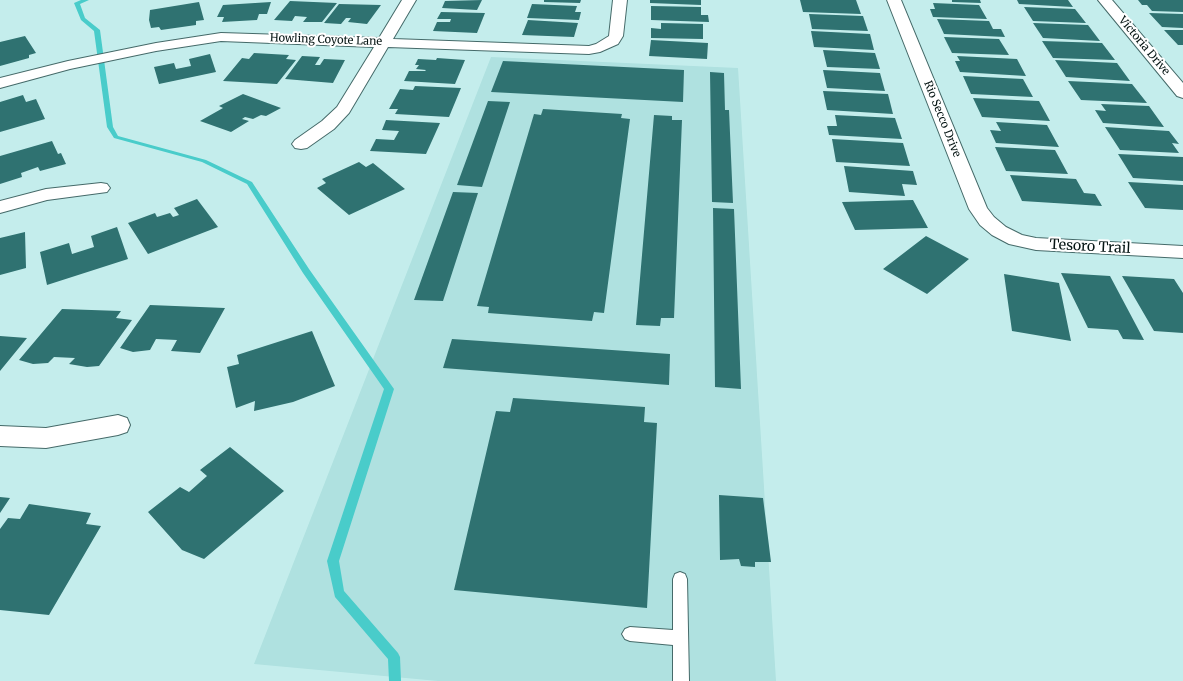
<!DOCTYPE html>
<html>
<head>
<meta charset="utf-8">
<style>
	body { margin:0 }
	canvas { display:block; background:#c4edec }
</style>
</head>
<body>
<canvas width="1183" height="681"></canvas>
<script>
const ctx = document.querySelector('canvas').getContext('2d');
ctx.lineJoin = 'round';
function fillPath(path, color) { ctx.fillStyle = color; ctx.fill(path, 'evenodd'); }
const shape = rows => new Path2D(rows.map(r => 'M' + r).join(''));
function strokePath(path, color, width, dash) { ctx.strokeStyle = color; ctx.lineWidth = width; ctx.lineCap = dash ? 'butt' : 'round'; ctx.setLineDash(dash || []); ctx.stroke(path); }
function label(font, color, halo, rows, align = 'center') {
  ctx.font = font + ' Merriweather,serif'; ctx.lineWidth = 4; ctx.setLineDash([]); ctx.textBaseline = 'middle'; ctx.strokeStyle = halo; ctx.fillStyle = color; for (const [text, x, y, turn = 0] of rows) {
    ctx.save(); ctx.translate(x, y); ctx.rotate((+turn || 0) * Math.PI / 180); ctx.textAlign = isNaN(turn) ? turn : align; if (halo) ctx.strokeText(text, 0, 0); ctx.fillText(text, 0, 0); ctx.restore();
  }
}
fillPath(shape([
	[491,57,738,68,776,681,438,681,254,664]
]), '#afe1e0');
fillPath(shape([
	[81,0,89,0,80,4,85,18,100,30,113,127,118,136,206,160,252,182,309,269,394,389,339,561,344,591,398,653,400,657,401,681,389,681,388,659,335,597,327,561,384,389,303,273,247,184,202,162,114,138,107,127,94,31,81,20,74,3,81,0]
]), '#49ccca');
fillPath(shape([
	[482,0,477,10,442,8,445,1],
	[544,0,581,0,580,3,544,2],
	[650,0,701,0,701,5,650,3],
	[800,0,856,0,861,14,803,12],
	[952,0,980,0,981,3,952,2],
	[1017,0,1068,0,1073,7,1019,4],
	[1138,0,1183,0,1183,12,1152,11,1147,5,1142,5],
	[290,1,337,3,322,22,303,22,307,17,295,16,292,21,274,20],
	[199,2,204,20,196,21,196,25,161,30,159,27,151,28,149,20,150,10],
	[271,2,267,14,259,14,257,20,222,22,224,17,217,17,223,5],
	[933,3,979,5,987,19,933,17,930,9,935,9],
	[339,4,381,5,367,24,348,22,351,18,346,18,341,24,324,23],
	[532,4,577,6,575,12,581,12,579,20,527,18],
	[651,6,701,7,701,15,708,15,709,22,651,20],
	[1024,7,1075,9,1086,23,1033,21],
	[441,12,485,13,477,33,433,31,437,22,450,22,451,19,437,19],
	[1149,13,1183,14,1183,28,1162,27],
	[809,14,863,16,868,31,812,29],
	[937,19,989,21,993,29,1001,29,1005,37,944,34],
	[528,20,578,23,574,37,522,35],
	[661,23,703,24,703,39,651,38,651,28,661,29],
	[1033,23,1088,25,1100,41,1043,38],
	[1164,30,1183,30,1183,45,1178,45],
	[811,31,870,34,874,50,814,47],
	[25,36,36,53,29,55,29,58,0,66,0,42],
	[944,37,999,39,1009,55,952,53],
	[651,40,708,43,707,59,649,56],
	[1042,41,1102,43,1115,60,1053,58],
	[823,50,875,53,880,69,827,67],
	[254,53,289,55,286,59,296,60,277,84,223,81,242,58,249,59],
	[210,54,216,72,159,84,154,67,174,63,176,69,191,66,189,59],
	[302,56,320,57,315,65,320,65,324,59,345,60,333,83,285,79],
	[957,56,1017,59,1026,76,960,72,955,61,960,61],
	[437,58,465,60,455,84,404,81,409,71,425,71,426,70,416,69,419,65,415,65,418,59,436,60],
	[1055,60,1117,63,1130,81,1066,77],
	[503,61,684,70,683,102,491,92],
	[823,70,880,73,885,91,827,88],
	[710,72,724,73,725,110,729,110,733,203,712,202],
	[963,76,1023,79,1033,97,971,94],
	[1068,81,1132,84,1147,103,1081,100],
	[415,86,461,88,449,117,395,114,398,109,389,109,400,89,413,90],
	[823,91,888,94,893,114,827,110],
	[243,94,281,108,266,116,261,115,253,119,245,117,242,119,249,121,231,132,200,121,223,108,219,106],
	[23,95,26,102,36,99,45,119,0,132,0,102],
	[973,98,1039,101,1050,121,982,117],
	[488,101,510,102,482,187,457,185],
	[1101,104,1149,106,1164,127,1103,123,1095,110,1106,111],
	[543,109,622,114,621,118,630,119,604,313,594,312,592,321,488,313,489,307,477,306,534,114,541,115],
	[654,115,672,116,672,120,682,120,674,318,661,318,660,326,636,325],
	[835,115,895,118,902,139,829,135,827,126,837,126],
	[386,120,440,123,426,154,370,151,376,139,394,140,399,131,382,130],
	[996,122,1047,125,1059,147,996,143,990,130,1001,131],
	[1105,127,1169,131,1179,144,1172,143,1179,153,1120,150],
	[832,139,903,143,910,166,836,162],
	[52,141,58,154,61,153,66,164,40,171,38,167,21,173,22,177,0,184,0,156],
	[995,147,1055,150,1068,174,1006,171],
	[1118,154,1183,157,1183,181,1133,178],
	[359,162,366,167,373,163,405,189,349,215,317,188,326,183,322,179],
	[844,166,913,171,917,185,902,184,905,196,849,192],
	[1010,175,1076,179,1084,193,1095,194,1102,206,1022,201],
	[1128,182,1183,185,1183,210,1145,208],
	[453,192,478,193,443,301,414,300],
	[197,199,218,227,148,254,128,223,155,213,157,217,170,213,173,217,179,215,174,208],
	[913,200,928,228,855,230,842,202],
	[713,208,734,209,741,389,715,387],
	[117,227,128,259,47,285,40,252,69,243,72,254,94,247,91,236],
	[25,232,26,268,0,275,0,238],
	[926,236,969,259,927,294,883,269],
	[1061,273,1110,276,1144,340,1123,339,1118,330,1088,328],
	[1004,274,1059,283,1071,341,1012,331],
	[1122,276,1174,279,1183,293,1183,333,1154,331],
	[150,305,225,308,200,353,171,351,177,340,156,339,150,350,133,352,120,348],
	[62,309,121,311,116,318,132,320,99,366,87,367,69,364,75,358,54,357,48,363,33,364,19,360],
	[312,331,335,386,293,402,254,411,255,401,236,408,227,367,239,364,237,355],
	[0,336,27,338,0,371],
	[452,339,670,354,669,385,443,368],
	[513,398,645,407,644,422,657,423,647,608,454,590,496,411,510,412],
	[230,447,284,491,204,559,182,550,148,512,180,487,189,492,207,476,200,470],
	[719,495,763,498,771,562,755,562,755,567,741,566,739,559,720,560],
	[0,497,10,498,0,513],
	[29,504,91,513,86,524,101,526,49,615,0,610,0,529,8,518,20,519]
]), '#2f7271');
const lane = shape([
	[680,572,685,574,687,579,689,681,673,681,673,645,630,641,625,639,622,634,625,629,630,627,673,630,673,579,675,574,680,572]
]);
const street = shape([
	[402,0,416,0,393,39,589,46,596,44,609,36,613,0,627,0,623,36,618,44,600,52,589,54,388,47,349,113,334,129,307,148,301,149,295,148,292,144,295,140,322,121,337,107,374,47,221,41,156,51,70,69,0,88,0,78,68,61,156,43,221,33,379,38,402,0],
	[887,0,901,0,987,208,994,217,1006,227,1022,235,1036,238,1183,246,1183,258,1036,250,1009,244,992,235,980,225,969,209,887,0],
	[1098,0,1112,0,1183,83,1183,98,1177,96,1098,0],
	[101,183,107,184,110,188,107,192,47,200,0,213,0,201,46,189,101,183],
	[118,415,127,418,130,425,127,432,118,435,46,448,0,446,0,426,46,428,118,415]
]);
strokePath(lane, '#456a69', 2);
strokePath(street, '#456a69', 2);
fillPath(lane, '#fff');
fillPath(street, '#fff');
label('11px', '#061514', '#fff', [
	["Howling Coyote Lane",326,40,2],
	["Victoria Drive",1144,46,50],
	["Rio Secco Drive",942,119,68]
]);
label('14px', '#061514', '#fff', [
	["Tesoro Trail",1090,247,3]
]);
</script>
</body>
</html>
